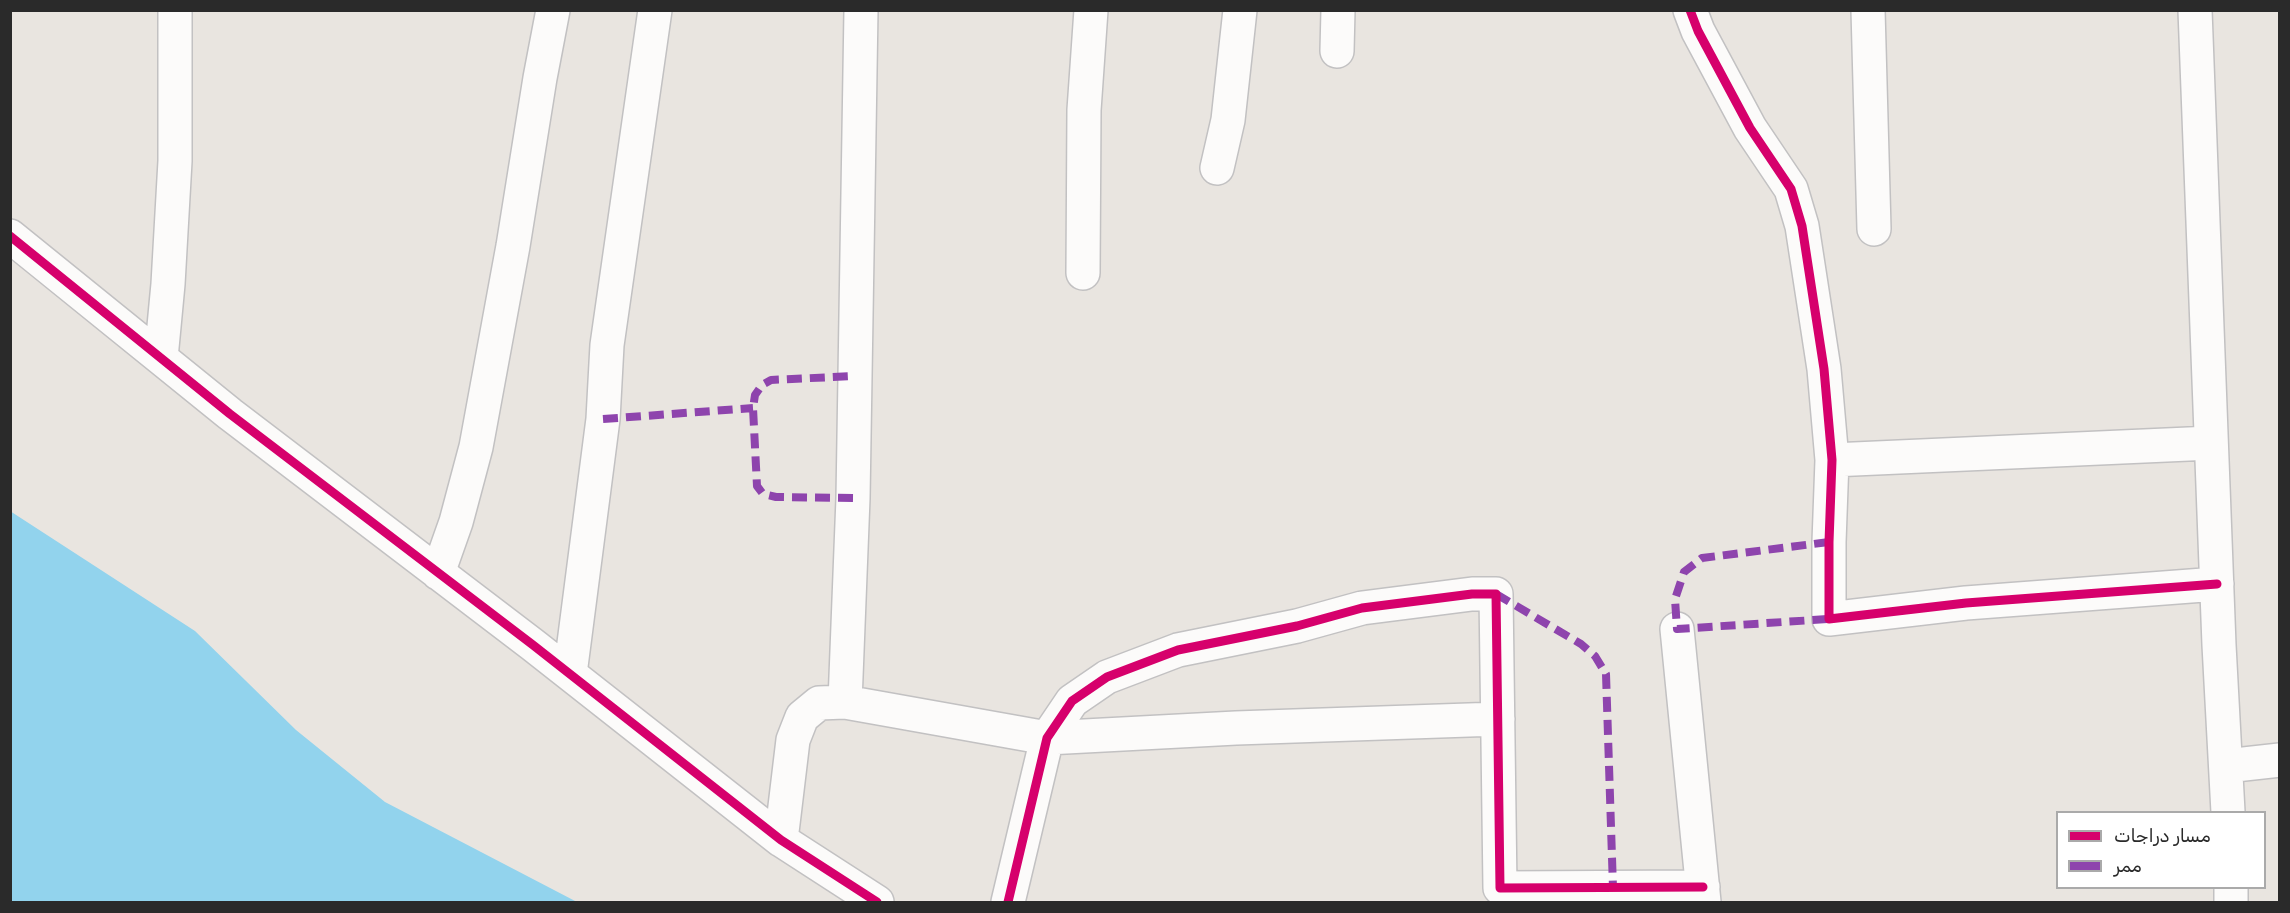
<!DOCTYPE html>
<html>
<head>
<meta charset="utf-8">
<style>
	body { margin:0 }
	#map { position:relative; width:2290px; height:913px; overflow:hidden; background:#e9e5e0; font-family:Rubik,Vazirmatn,sans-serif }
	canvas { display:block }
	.frame { position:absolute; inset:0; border:12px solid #2a2a2a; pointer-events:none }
	.legend { position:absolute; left:2056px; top:811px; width:210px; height:78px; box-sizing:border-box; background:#fff; border:2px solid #aaa; margin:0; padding:8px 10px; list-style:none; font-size:18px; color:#2a2a2a }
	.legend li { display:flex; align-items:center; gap:12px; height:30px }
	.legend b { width:30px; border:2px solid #aaa }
</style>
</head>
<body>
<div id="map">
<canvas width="2290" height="913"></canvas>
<div class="frame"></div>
<ul class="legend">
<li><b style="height:8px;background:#d6006c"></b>مسار دراجات</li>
<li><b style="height:8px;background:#8e44ad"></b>ممر</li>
</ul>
</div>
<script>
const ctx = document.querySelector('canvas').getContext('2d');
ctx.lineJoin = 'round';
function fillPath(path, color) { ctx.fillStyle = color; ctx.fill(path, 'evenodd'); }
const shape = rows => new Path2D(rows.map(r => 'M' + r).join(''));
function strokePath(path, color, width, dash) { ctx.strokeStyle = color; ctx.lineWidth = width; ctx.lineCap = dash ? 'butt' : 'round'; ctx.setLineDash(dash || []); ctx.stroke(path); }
fillPath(shape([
	[10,511,195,631,296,730,385,802,577,902,11,902]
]), '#92d3ed');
const minor = shape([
	[1690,10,1698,31,1750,128,1791,189,1802,226,1824,369,1832,460,1829,542,1829,619,1966,603,2217,584],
	[1868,10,1874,229],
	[2195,10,2219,645,2228,812],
	[1337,51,1338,10],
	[1217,168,1228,120,1240,10],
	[10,236,230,414,533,645,781,840,877,902],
	[1083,273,1084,110,1091,10],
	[161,358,168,284,175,161,175,10],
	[1832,460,2211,443],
	[438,573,456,522,476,447,513,246,540,78,553,10],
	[1677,629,1704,902],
	[570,674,603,419,607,345,655,10],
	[845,702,853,498,861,10],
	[2226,766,2280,760],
	[781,840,793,740,802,717,819,703,845,702,1047,738,1236,728,1498,719],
	[2231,888,2231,902],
	[1008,902,1047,738,1072,701,1107,677,1178,650,1297,626,1362,608,1472,594,1496,594,1500,888,1703,887]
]);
strokePath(minor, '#c2c1c2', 36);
strokePath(minor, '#fcfbfa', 33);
strokePath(shape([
	[603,419,753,408],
	[853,498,776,497,763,494,757,486,753,408,755,395,762,385,771,380,854,376],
	[1829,542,1702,558,1684,572,1675,599,1677,629,1829,619],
	[1496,594,1581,644,1595,656,1606,674,1613,888]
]), '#8e44ad', 8, [15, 8]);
strokePath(shape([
	[1690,10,1698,31,1750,128,1791,189,1802,226,1824,369,1832,460,1829,542,1829,619,1966,603,2217,584],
	[10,236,230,414,533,645,781,840,877,902],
	[1008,902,1047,738,1072,701,1107,677,1178,650,1297,626,1362,608,1472,594,1496,594,1500,888,1703,887]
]), '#d6006c', 9);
</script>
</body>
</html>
